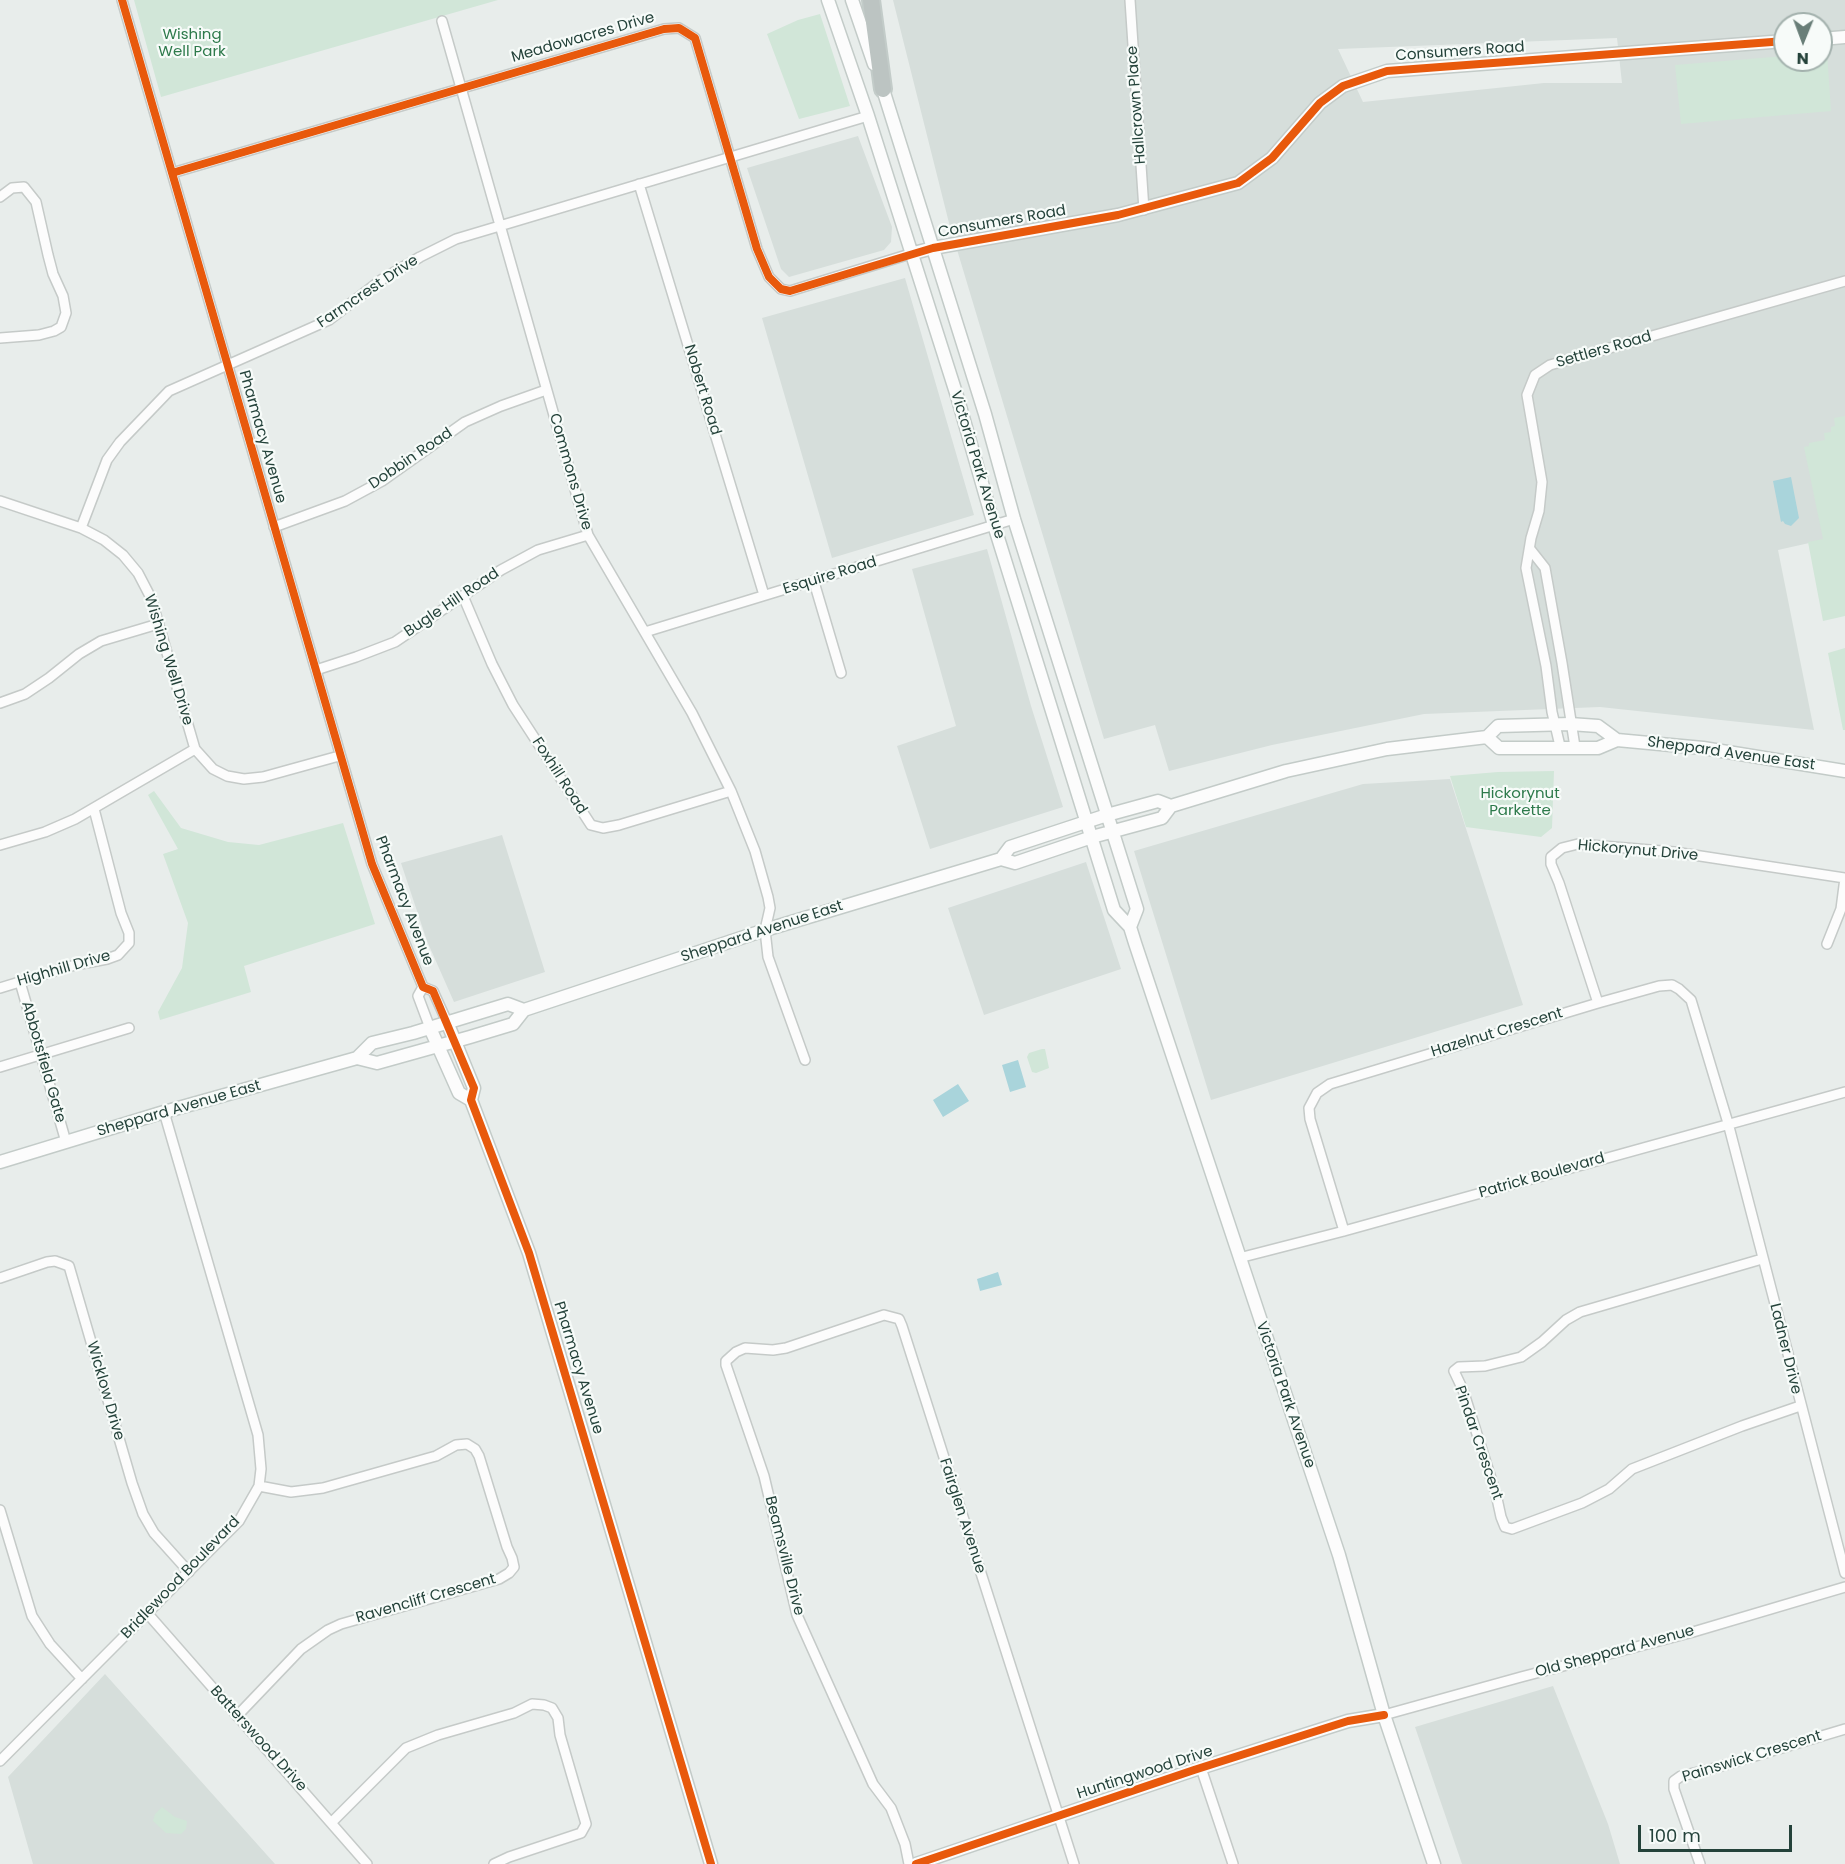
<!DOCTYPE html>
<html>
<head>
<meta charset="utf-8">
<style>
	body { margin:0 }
	#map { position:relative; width:1845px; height:1864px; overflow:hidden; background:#e8edeb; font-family:Poppins,sans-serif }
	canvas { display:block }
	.north { position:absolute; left:1773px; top:12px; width:60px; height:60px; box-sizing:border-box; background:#f7fbf9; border:2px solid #a3b1ad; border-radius:50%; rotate:181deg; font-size:16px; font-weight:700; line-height:24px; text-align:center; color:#24423a }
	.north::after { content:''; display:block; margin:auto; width:21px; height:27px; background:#697e78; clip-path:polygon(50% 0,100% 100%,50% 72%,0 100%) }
	.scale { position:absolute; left:1638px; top:1825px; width:154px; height:27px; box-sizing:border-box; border:3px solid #24423a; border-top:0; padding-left:8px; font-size:18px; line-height:21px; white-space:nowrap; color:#24423a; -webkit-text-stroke:4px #f7fbf9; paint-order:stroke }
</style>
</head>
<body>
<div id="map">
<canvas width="1845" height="1864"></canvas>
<div class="north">N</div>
<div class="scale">100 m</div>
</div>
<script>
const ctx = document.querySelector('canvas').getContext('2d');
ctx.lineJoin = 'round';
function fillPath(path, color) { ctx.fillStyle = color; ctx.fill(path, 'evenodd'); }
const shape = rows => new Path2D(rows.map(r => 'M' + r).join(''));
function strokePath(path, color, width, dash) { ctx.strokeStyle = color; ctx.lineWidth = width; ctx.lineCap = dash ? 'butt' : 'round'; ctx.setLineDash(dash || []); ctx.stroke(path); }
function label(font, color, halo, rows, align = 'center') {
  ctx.font = font + ' Poppins,sans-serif'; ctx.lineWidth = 4.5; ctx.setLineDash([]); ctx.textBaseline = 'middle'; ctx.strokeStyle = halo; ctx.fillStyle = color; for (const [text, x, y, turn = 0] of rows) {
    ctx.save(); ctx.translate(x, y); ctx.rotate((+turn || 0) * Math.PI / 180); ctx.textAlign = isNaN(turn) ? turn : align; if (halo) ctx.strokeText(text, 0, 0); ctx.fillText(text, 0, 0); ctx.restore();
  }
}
fillPath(shape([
	[893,0,1845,0,1845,535,1778,550,1814,730,1600,707,1424,714,1272,745,1169,771,1155,725,1104,739,949,223],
	[1785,24,1821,24,1821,60,1785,60],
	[1617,38,1622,83,1544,83,1363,102,1338,49],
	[858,136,892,227,891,242,884,250,789,277,781,269,747,168],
	[905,278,974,515,832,558,762,318],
	[987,549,1031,706,1063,807,930,849,897,746,956,726,912,569],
	[1450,779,1523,1005,1211,1100,1134,851,1363,784],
	[502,835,545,972,454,1002,427,941,401,863],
	[1086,862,1121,969,984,1015,948,908],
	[105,1674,275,1864,33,1864,8,1777],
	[1553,1686,1608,1824,1620,1864,1462,1864,1415,1727]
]), '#d6dedb');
fillPath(shape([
	[134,0,498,0,161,97],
	[820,14,850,106,799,119,767,34,798,20],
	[1827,52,1831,111,1681,124,1675,65,1785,56,1785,60,1821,60,1821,53],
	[1845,416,1845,616,1823,621,1808,542,1823,539,1804,447,1809,446,1809,443,1825,440,1824,433,1831,432,1831,427,1835,426,1834,418],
	[1845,648,1845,730,1843,730,1828,653],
	[1554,771,1552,828,1541,837,1466,827,1450,776,1498,772],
	[154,791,181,828,228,842,259,845,343,823,375,924,244,966,251,992,160,1020,158,1012,182,968,188,923,163,854,178,849,148,795],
	[1042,1049,1045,1049,1049,1068,1036,1073,1032,1072,1027,1057,1029,1053],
	[162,1807,175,1817,187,1821,186,1829,181,1834,166,1833,153,1821,155,1814]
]), '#d1e6d8');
fillPath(shape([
	[1791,477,1799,518,1791,526,1785,524,1783,521,1781,522,1773,481],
	[1018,1060,1026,1087,1010,1092,1002,1065],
	[958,1084,969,1101,943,1117,933,1100],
	[998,1272,1002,1285,980,1291,977,1279]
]), '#a9d4db');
const street = shape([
	[122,0,372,864,423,987,433,991,447,1022],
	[1130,0,1144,210],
	[442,21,588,535,692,713,731,791,755,851,768,897,770,908,765,930,768,957,805,1060],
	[172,173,664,29,679,28,695,38,757,249,769,277,781,289,790,291,910,254],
	[639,184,764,595],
	[0,197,12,188,24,187,36,202,48,255,53,274,63,296,66,313,61,327,54,331,39,335,0,338],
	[0,501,81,528,104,540,123,555,138,573,151,598,195,749,213,769,227,776,244,779,263,777,339,756],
	[274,527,345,501,382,481,465,422,501,406,546,390],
	[81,528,107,460,120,442,169,391,329,320,381,280,420,257,456,239,868,116],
	[1530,549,1545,568,1562,663,1575,747],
	[814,582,841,673],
	[463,596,492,664,513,705,591,825,603,828,619,825,731,791],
	[645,632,1014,519],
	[316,670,356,657,395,642,501,570,538,550,588,535],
	[0,703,25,694,49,678,79,654,101,641,158,624],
	[1560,746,1552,712,1546,666,1526,568,1531,538,1539,511,1542,482,1527,395,1535,375,1550,365,1845,281],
	[0,845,45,832,75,819,195,749],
	[1827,944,1841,909,1845,878],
	[20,982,66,1142],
	[423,987,418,996,430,1028],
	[0,988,75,965,107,959,118,955,129,943,129,933,121,913,94,809],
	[1598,1003,1559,883,1551,864,1551,857,1562,848,1578,844,1674,852,1845,878],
	[0,1067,129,1028],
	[1344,1231,1310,1119,1309,1108,1317,1093,1330,1084,1598,1003,1659,986,1672,985,1679,989,1691,1000,1728,1123,1845,1573],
	[1239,1258,1344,1231,1845,1092],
	[1762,1259,1580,1312,1566,1320,1542,1342,1521,1357,1485,1366,1459,1367,1454,1371,1463,1390,1496,1494,1501,1517,1505,1527,1512,1529,1582,1503,1609,1489,1632,1469,1742,1426,1800,1406],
	[0,1278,47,1262,55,1261,69,1266,132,1483,143,1514,154,1533,189,1572],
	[0,1510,32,1616,50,1644,82,1679],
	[148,1614,367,1864],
	[1384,1715,1521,1677,1693,1632,1845,1587],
	[237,1716,301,1649,328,1630,341,1624,499,1579,509,1573,514,1567,512,1558,507,1547,479,1456,475,1449,467,1444,456,1445,436,1456,323,1488,291,1492,259,1486],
	[0,1761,239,1521,259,1486,261,1469,258,1435,164,1112],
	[1201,1768,1233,1864],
	[332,1822,406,1748,438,1735,514,1713,532,1704,544,1705,552,1708,558,1718,560,1735,586,1824,581,1833,509,1857,494,1864],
	[909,1864,905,1844,891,1808,873,1784,797,1615,764,1476,726,1365,726,1361,736,1352,745,1348,773,1350,786,1348,884,1315,899,1319,902,1326,1074,1864],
	[1700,1864,1674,1789,1674,1781,1681,1776,1715,1768,1845,1729]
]);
const secondary = shape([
	[828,0,868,116,957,396,994,525,1114,910,1130,927,1135,943,1339,1555,1384,1715,1434,1864],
	[852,0,874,64],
	[1821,39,1845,37],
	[881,83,985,414,1014,519,1137,909,1130,927],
	[910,254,933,248,1118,215,1238,183,1272,158,1320,103,1343,86,1387,71,1785,41],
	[1487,737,1499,748,1598,748,1617,740,1703,748,1845,771],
	[1001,859,1010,847,1107,815,1158,801,1171,806],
	[447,1022,474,1088,471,1100,529,1253,711,1864],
	[430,1028,459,1093,471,1100],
	[357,1058,377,1063,470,1037,513,1024,524,1010,765,930,1001,859,1015,863,1092,837,1162,818,1171,806,1286,771,1387,749,1487,737,1498,726,1570,724,1598,726,1617,740],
	[0,1162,164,1112,357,1058,372,1043,413,1033,508,1004,524,1010],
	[916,1864,1194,1770,1348,1721,1384,1715]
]);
const highway = shape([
	[871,0,883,89]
]);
strokePath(street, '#c5cac8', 12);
strokePath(secondary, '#c3cbc8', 15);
strokePath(highway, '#c3ccc9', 20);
strokePath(street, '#fcfcfc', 9);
strokePath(secondary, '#fcfcfc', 12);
strokePath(highway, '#bcc4c2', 16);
strokePath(shape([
	[122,0,372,864,423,987,433,991,474,1088,471,1100,529,1253,711,1864],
	[172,173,664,29,679,28,695,38,757,249,769,277,781,289,790,291,933,248,1118,215,1238,183,1272,158,1320,103,1343,86,1387,71,1785,41],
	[916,1864,1194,1770,1348,1721,1384,1715]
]), '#e8590c', 8);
label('15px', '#2d7a4b', '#f7fbf9', [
	["Wishing",192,35],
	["Well Park",192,52],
	["Hickorynut",1520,794],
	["Parkette",1520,811]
]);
label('15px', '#24423a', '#f7fbf9', [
	["Meadowacres Drive",583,38,-16],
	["Consumers Road",1460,52,-4],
	["Hallcrown Place",1137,105,-94],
	["Consumers Road",1002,222,-10],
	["Farmcrest Drive",368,292,-34],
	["Settlers Road",1604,350,-16],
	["Nobert Road",702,390,73],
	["Pharmacy Avenue",262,437,74],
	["Dobbin Road",411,459,-34],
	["Victoria Park Avenue",977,465,73],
	["Commons Drive",570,472,74],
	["Esquire Road",830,576,-17],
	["Bugle Hill Road",452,603,-34],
	["Wishing Well Drive",168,660,73],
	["Sheppard Avenue East",1731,754,8],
	["Foxhill Road",559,776,57],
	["Hickorynut Drive",1638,851,5],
	["Pharmacy Avenue",404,901,69],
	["Sheppard Avenue East",762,932,-18],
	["Highhill Drive",64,969,-16],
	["Hazelnut Crescent",1497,1033,-17],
	["Abbotsfield Gate",43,1062,74],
	["Sheppard Avenue East",179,1109,-16],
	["Patrick Boulevard",1542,1176,-16],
	["Ladner Drive",1785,1349,76],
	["Pharmacy Avenue",578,1368,73],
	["Wicklow Drive",105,1391,74],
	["Victoria Park Avenue",1285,1395,71],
	["Pindar Crescent",1478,1443,71],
	["Fairglen Avenue",962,1516,72],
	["Beamsville Drive",784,1556,76],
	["Bridlewood Boulevard",181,1578,-46],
	["Ravencliff Crescent",426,1599,-16],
	["Old Sheppard Avenue",1615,1652,-15],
	["Batterswood Drive",258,1739,48],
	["Painswick Crescent",1752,1757,-17],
	["Huntingwood Drive",1145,1773,-18]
]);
</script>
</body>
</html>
